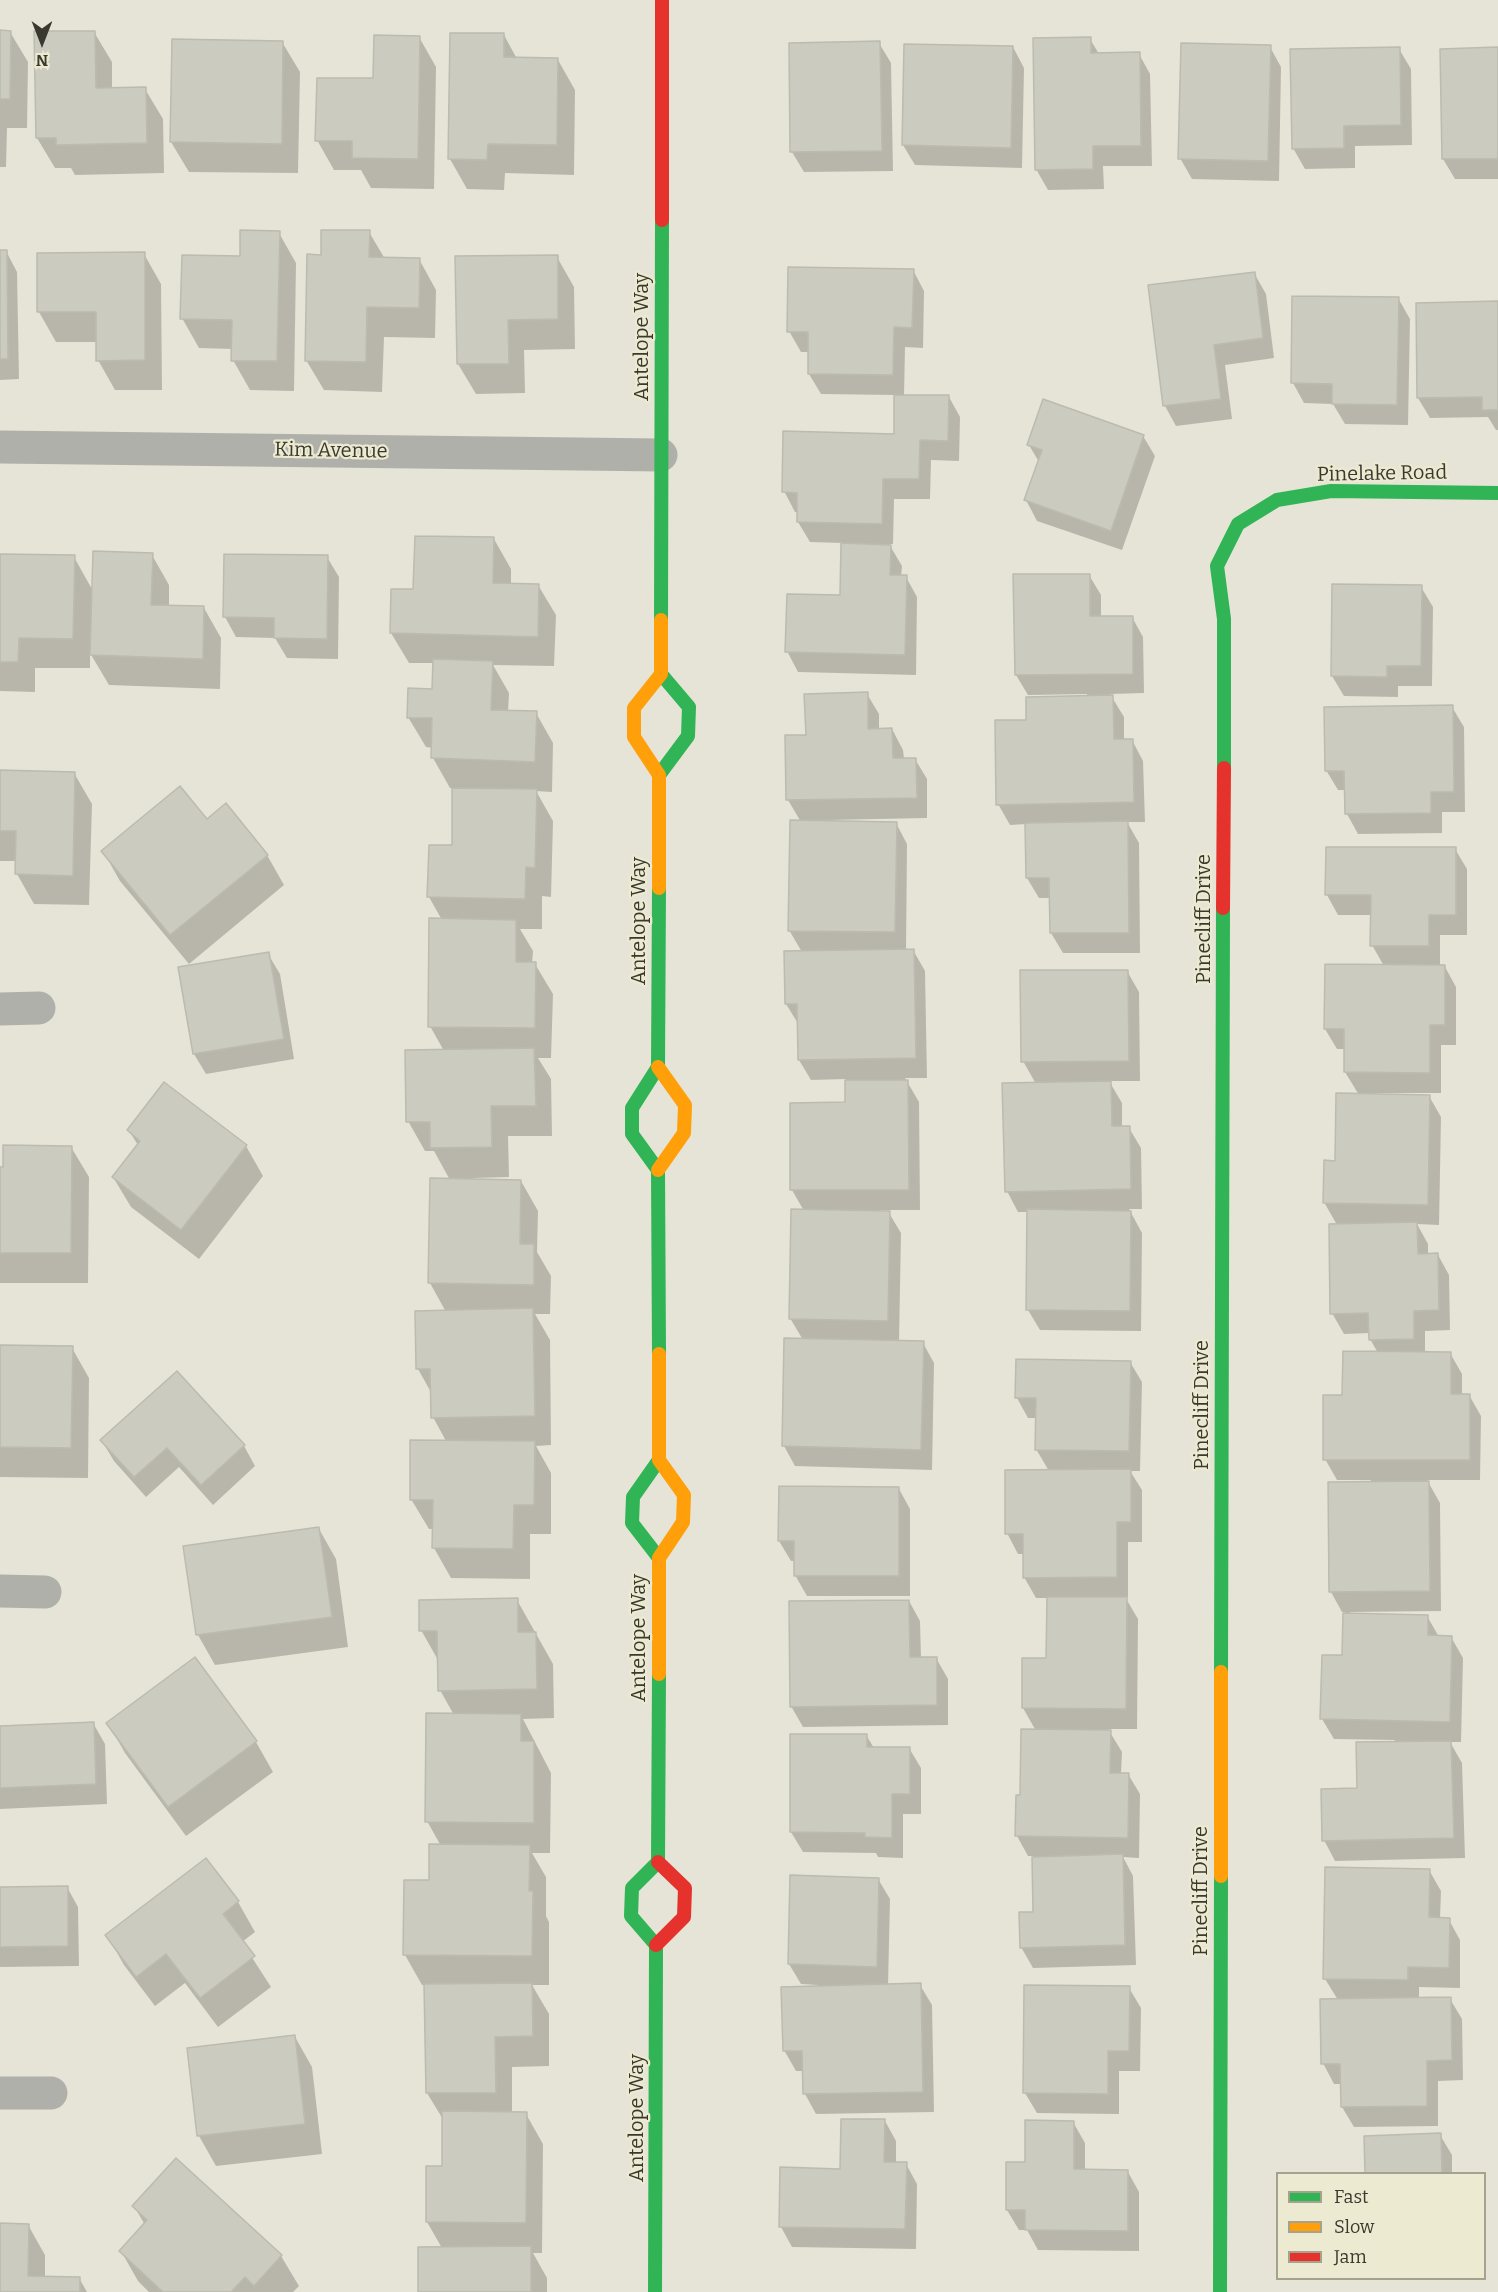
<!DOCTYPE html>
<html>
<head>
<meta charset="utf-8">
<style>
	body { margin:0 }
	#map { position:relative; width:1498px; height:2292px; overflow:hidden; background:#e6e4d6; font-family:Bitter,serif }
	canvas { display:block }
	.legend { position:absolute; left:1276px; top:2172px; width:210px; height:108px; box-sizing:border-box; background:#ecead0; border:2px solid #a5a390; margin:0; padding:8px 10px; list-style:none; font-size:18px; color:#3a392f }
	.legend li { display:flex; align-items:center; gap:12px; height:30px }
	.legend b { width:30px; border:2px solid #a5a390 }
	.north { position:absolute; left:12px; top:12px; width:60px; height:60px; -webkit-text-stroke:4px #ecead0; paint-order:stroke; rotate:180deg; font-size:16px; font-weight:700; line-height:24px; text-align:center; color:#3a392f }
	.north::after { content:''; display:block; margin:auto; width:21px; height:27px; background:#3a392f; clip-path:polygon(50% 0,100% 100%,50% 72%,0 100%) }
</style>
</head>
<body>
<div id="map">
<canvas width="1498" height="2292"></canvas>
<ul class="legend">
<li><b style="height:8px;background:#30b455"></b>Fast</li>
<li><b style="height:8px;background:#ff9f0a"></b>Slow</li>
<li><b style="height:8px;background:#e5322d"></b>Jam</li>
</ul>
<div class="north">N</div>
</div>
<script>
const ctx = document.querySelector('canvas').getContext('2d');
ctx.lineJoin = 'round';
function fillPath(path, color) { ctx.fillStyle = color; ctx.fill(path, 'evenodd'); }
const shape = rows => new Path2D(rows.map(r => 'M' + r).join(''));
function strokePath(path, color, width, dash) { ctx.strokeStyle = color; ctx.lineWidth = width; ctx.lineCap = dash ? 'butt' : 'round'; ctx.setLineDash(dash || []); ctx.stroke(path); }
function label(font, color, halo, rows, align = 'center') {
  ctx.font = font + ' Bitter,serif'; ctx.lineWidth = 4.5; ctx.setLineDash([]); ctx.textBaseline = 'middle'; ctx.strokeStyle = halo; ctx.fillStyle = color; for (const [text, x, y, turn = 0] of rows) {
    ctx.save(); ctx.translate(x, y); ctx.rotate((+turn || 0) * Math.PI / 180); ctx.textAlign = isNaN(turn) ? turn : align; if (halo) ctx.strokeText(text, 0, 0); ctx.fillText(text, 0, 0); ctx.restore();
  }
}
fillPath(shape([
	[0,32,10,32,28,62,27,128,7,128,6,167,0,167],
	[94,32,112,62,112,90,145,89,163,119,164,173,75,175,71,168,55,168,37,138,35,33],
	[451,34,504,35,517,59,558,60,575,90,574,175,505,173,504,190,467,189,450,159],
	[419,37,436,67,434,189,371,188,361,170,334,170,317,140],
	[1090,39,1099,54,1139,54,1150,74,1152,166,1103,166,1104,189,1048,190,1036,169],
	[282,42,300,72,298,173,189,172,171,142],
	[879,43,891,63,893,171,804,172,792,152],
	[1013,47,1024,68,1022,168,915,165,903,145],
	[1270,47,1281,67,1279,181,1192,179,1180,158],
	[1399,49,1411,69,1412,145,1355,146,1355,168,1305,169,1293,148],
	[1498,49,1498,179,1455,179,1443,159,1441,50],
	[369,232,385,259,419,259,436,290,435,338,384,337,382,392,324,390,306,360,322,257],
	[279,233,296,263,294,391,250,390,233,360,233,349,199,348,182,318,241,257],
	[6,251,17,272,19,379,0,380,0,252],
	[144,254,161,284,162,390,115,390,98,360,98,342,56,342,39,312],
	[557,257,574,287,575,349,524,350,525,393,476,394,458,364],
	[913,270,924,291,923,348,905,347,904,396,949,397,960,417,959,461,931,460,930,499,894,499,893,544,889,544,902,566,901,577,906,577,917,597,916,675,798,672,787,651,841,596,842,543,810,542,798,522,798,512,795,512,784,491,895,435,896,395,821,394,809,374,810,352,801,352,789,331],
	[1254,273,1266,294,1274,358,1225,365,1232,419,1176,426,1165,406,1150,286],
	[1398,298,1410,319,1408,425,1345,424,1333,404,1304,403,1293,383],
	[1498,303,1498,430,1496,430,1488,417,1430,418,1418,398],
	[1143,436,1155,456,1122,550,1037,521,1026,500,1039,462,1029,445],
	[494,539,511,569,511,585,538,585,556,615,554,666,493,665,509,693,508,712,536,713,553,743,552,792,536,791,553,821,551,897,542,896,542,929,520,929,533,951,532,964,535,964,553,994,551,1058,538,1058,551,1079,552,1136,508,1136,509,1177,473,1178,473,1180,521,1181,538,1211,537,1252,551,1276,550,1314,535,1314,550,1340,551,1445,536,1446,551,1473,551,1534,530,1534,530,1579,451,1578,434,1548,434,1529,429,1529,411,1499,446,1441,433,1417,432,1394,418,1369,446,1312,430,1283,450,1180,434,1151,425,1151,408,1121,444,1051,430,1026,442,920,429,897,453,847,454,788,450,788,433,758,433,748,426,747,408,717,433,690,434,663,409,663,391,633,415,590],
	[152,555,169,585,169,607,204,608,221,638,220,689,109,685,90,653,90,668,35,668,35,692,0,691,0,556,74,557,93,591],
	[327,557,339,577,338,659,287,658,275,638,236,637,225,617],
	[1089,575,1101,595,1101,617,1132,617,1143,637,1144,693,1110,694,1124,717,1124,740,1132,740,1143,761,1145,822,1127,822,1139,843,1140,953,1063,953,1051,933,1051,898,1039,898,1027,878,1027,824,1010,825,998,804,1028,721,1087,697,1087,694,1028,695,1016,675],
	[1334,585,1421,587,1433,607,1432,686,1398,686,1398,697,1344,696,1332,676],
	[867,694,879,714,879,730,892,729,903,750,904,759,915,759,927,779,927,818,827,820,827,822,896,823,907,844,906,950,913,950,925,971,927,1078,905,1078,919,1102,920,1210,880,1210,880,1213,889,1213,901,1233,899,1342,923,1343,934,1363,932,1470,795,1466,784,1446,803,1340,790,1318,804,1211,792,1190,791,1104,846,1104,846,1079,811,1080,799,1060,799,1025,786,1004,802,952,789,930,801,822,788,800,807,737],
	[1452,707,1464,727,1465,812,1442,812,1442,833,1358,834,1347,814,1346,790,1338,790,1326,770],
	[0,771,74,773,92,804,89,905,34,904,17,874,17,861,0,861],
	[1455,849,1467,869,1467,935,1440,935,1440,967,1445,967,1456,987,1456,1045,1441,1045,1441,1093,1371,1093,1371,1095,1429,1096,1441,1117,1439,1225,1417,1224,1428,1244,1428,1255,1438,1255,1449,1275,1450,1330,1425,1331,1425,1353,1450,1353,1462,1374,1462,1395,1469,1395,1481,1416,1480,1480,1427,1480,1440,1503,1441,1611,1350,1612,1350,1615,1427,1616,1439,1637,1451,1637,1463,1658,1461,1742,1450,1742,1462,1763,1465,1858,1335,1861,1324,1840,1395,1740,1334,1739,1322,1719,1344,1657,1345,1612,1342,1612,1331,1592,1371,1483,1371,1480,1337,1480,1325,1459,1344,1397,1378,1353,1370,1339,1370,1333,1344,1334,1332,1313,1337,1225,1324,1202,1359,1095,1345,1072,1346,1049,1337,1049,1325,1029,1384,966,1372,945,1372,915,1338,915,1327,895],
	[103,851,267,855,284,885,189,964,120,881],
	[268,954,280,974,294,1059,206,1074,194,1054,180,969],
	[1127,971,1139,992,1140,1081,1109,1081,1122,1103,1122,1128,1129,1128,1141,1148,1142,1209,1129,1209,1142,1233,1141,1331,1040,1330,1028,1310,1029,1212,1018,1212,1007,1191,1036,1084,1023,1061],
	[129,1131,246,1146,263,1176,199,1259,131,1207,113,1177,138,1145],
	[71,1147,89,1177,88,1283,0,1283,0,1169],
	[0,1347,72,1348,89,1378,88,1478,0,1477],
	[1130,1362,1142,1382,1140,1471,1130,1471,1142,1490,1142,1542,1128,1542,1128,1597,1125,1597,1138,1619,1137,1729,1108,1729,1122,1752,1121,1774,1128,1774,1140,1794,1139,1858,1123,1857,1133,1876,1136,1965,1033,1968,1021,1947,1034,1913,1033,1856,1028,1856,1017,1836,1022,1797,1036,1731,1023,1708,1048,1660,1049,1598,1036,1598,1024,1577,1024,1554,1018,1554,1007,1533,1049,1471,1036,1449,1037,1418,1028,1418,1017,1398],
	[177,1373,244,1446,255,1466,213,1505,179,1467,146,1497,114,1461,102,1441],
	[899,1489,910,1509,910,1596,807,1596,795,1575,795,1561,791,1561,779,1541],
	[319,1529,336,1559,348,1647,215,1665,198,1635],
	[517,1600,553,1664,554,1718,523,1719,551,1773,550,1853,532,1853,546,1877,546,1916,549,1922,549,1985,532,1985,549,2014,549,2066,512,2067,512,2114,526,2114,543,2144,542,2253,533,2253,547,2278,547,2292,419,2292,442,2248,427,2222,444,2168,444,2121,427,2093,425,1985,422,1985,405,1955,441,1846,427,1821,454,1715,440,1690,438,1660,421,1630],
	[909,1601,920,1621,921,1658,936,1658,948,1679,948,1725,803,1727,791,1706],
	[195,1660,256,1742,273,1772,186,1836,125,1753,108,1723],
	[93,1723,105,1744,107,1804,0,1809,0,1727],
	[866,1735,874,1748,909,1748,921,1768,921,1814,903,1814,903,1858,878,1857,876,1853,803,1852,791,1832],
	[206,1860,238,1902,255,1932,242,1942,271,1987,218,2027,185,1983,155,2006,124,1965,107,1935],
	[1429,1870,1441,1891,1440,1919,1449,1920,1460,1940,1460,1988,1419,1987,1419,1999,1450,1999,1462,2019,1463,2080,1438,2081,1438,2126,1354,2127,1342,2107,1342,2084,1334,2084,1323,2063,1338,2000,1325,1979],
	[792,1877,878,1879,890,1899,888,1986,920,1985,932,2005,934,2112,816,2114,805,2094,804,2071,796,2071,784,2050,818,1987,818,1985,801,1984,789,1964],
	[67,1887,78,1907,79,1966,0,1967,0,1888],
	[1129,1988,1141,2008,1140,2071,1119,2071,1119,2114,1037,2113,1025,2093],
	[295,2037,312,2067,322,2154,216,2166,199,2136],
	[885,2121,896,2141,896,2164,906,2164,917,2184,916,2249,792,2247,781,2227,842,2170],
	[1073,2122,1085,2143,1085,2171,1128,2172,1139,2192,1139,2251,1038,2250,1027,2230,1019,2230,1007,2210,1027,2164],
	[1440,2135,1452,2155,1452,2174,1367,2174],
	[134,2206,281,2256,299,2286,293,2292,149,2292,138,2281,121,2251,145,2225],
	[0,2225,28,2225,45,2255,45,2278,79,2278,87,2292,0,2292]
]), '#0003');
const building = shape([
	[0,30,11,31,10,99,0,99,0,30],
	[34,31,95,31,96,88,146,87,147,143,56,145,56,138,36,138,34,31],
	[450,33,504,33,504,57,558,58,557,145,488,144,487,160,448,159,450,33],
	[374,35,420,36,418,159,352,158,352,141,315,141,317,78,373,78,374,35],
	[1091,37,1091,53,1140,52,1141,146,1093,146,1093,169,1035,170,1033,38,1091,37],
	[172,39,283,41,282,144,170,142,172,39],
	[880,41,882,151,790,152,789,43,880,41],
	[1181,43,1271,45,1268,161,1178,159,1181,43],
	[904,44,1013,46,1011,148,902,145,904,44],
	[1400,47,1401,125,1344,126,1344,148,1292,149,1290,49,1400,47],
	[1498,47,1498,159,1442,159,1440,49,1498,47],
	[240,230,280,231,277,361,231,361,232,320,180,319,182,255,240,256,240,230],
	[321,230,370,230,369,257,420,258,419,308,367,307,366,362,305,361,307,254,321,255,321,230],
	[0,250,7,250,8,359,0,359,0,250],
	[145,252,145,360,96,361,96,312,37,312,37,253,145,252],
	[558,255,558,319,508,320,509,364,457,364,455,256,558,255],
	[788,267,914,269,912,328,894,327,893,375,808,374,808,332,787,332,788,267],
	[1255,272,1263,338,1214,345,1221,399,1163,406,1148,285,1255,272],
	[1292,296,1399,297,1397,405,1332,404,1332,384,1291,383,1292,296],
	[1498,301,1498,410,1482,410,1482,397,1417,398,1416,303,1498,301],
	[894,395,949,395,948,441,920,440,919,479,883,479,882,524,797,522,797,493,782,492,783,431,894,434,894,395],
	[1043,399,1144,435,1111,531,1024,500,1042,450,1027,445,1043,399],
	[415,536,494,537,493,583,539,584,538,637,390,633,391,589,413,589,415,536],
	[841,543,891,545,890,575,907,575,905,655,785,652,787,594,840,595,841,543],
	[93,551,153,553,151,605,204,606,203,659,90,655,93,551],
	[0,554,75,555,73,639,19,638,18,662,0,662,0,554],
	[224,554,328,555,327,639,274,638,274,618,223,617,224,554],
	[1013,574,1090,574,1090,616,1133,616,1133,674,1015,675,1013,574],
	[1332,584,1422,585,1421,666,1387,666,1387,677,1331,676,1332,584],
	[433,659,493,661,491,710,537,711,535,762,431,758,432,718,407,718,408,688,432,689,433,659],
	[868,692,868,729,892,728,893,758,916,758,917,798,786,800,785,735,806,735,804,694,868,692],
	[1113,695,1114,739,1133,739,1134,802,996,805,995,720,1026,720,1026,697,1113,695],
	[1453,705,1454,792,1431,792,1431,813,1345,814,1344,771,1325,771,1324,707,1453,705],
	[0,770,75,772,73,876,15,874,16,831,0,831,0,770],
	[180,786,207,819,226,803,268,855,170,935,101,851,180,786],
	[452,788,537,789,535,868,526,867,525,899,427,897,429,845,452,845,452,788],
	[790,820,897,822,895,932,788,931,790,820],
	[1128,821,1129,933,1050,933,1049,878,1026,878,1025,823,1128,821],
	[1326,847,1456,847,1456,915,1429,915,1429,946,1370,946,1371,895,1325,895,1326,847],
	[429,918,516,920,516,962,536,962,535,1028,428,1027,429,918],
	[914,949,916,1058,798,1060,797,1004,785,1004,784,951,914,949],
	[269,952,284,1039,193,1054,178,967,269,952],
	[1325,964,1445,965,1445,1025,1430,1025,1430,1073,1344,1072,1344,1029,1324,1029,1325,964],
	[1020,970,1128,970,1129,1061,1021,1062,1020,970],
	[534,1048,536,1106,491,1106,492,1147,430,1148,430,1122,406,1122,405,1050,534,1048],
	[845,1080,908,1080,909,1190,790,1190,790,1103,845,1102,845,1080],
	[1111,1081,1112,1126,1130,1126,1131,1189,1005,1192,1002,1083,1111,1081],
	[164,1082,247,1145,181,1230,112,1177,140,1141,127,1130,164,1082],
	[1336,1093,1430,1095,1428,1205,1323,1203,1324,1160,1335,1161,1336,1093],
	[3,1145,72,1146,71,1253,0,1253,0,1167,3,1167,3,1145],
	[430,1178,521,1180,520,1244,534,1244,534,1285,428,1283,430,1178],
	[791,1209,890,1211,888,1321,789,1319,791,1209],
	[1027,1209,1131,1211,1130,1311,1026,1310,1027,1209],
	[1417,1222,1418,1254,1438,1253,1439,1310,1414,1311,1414,1339,1369,1340,1368,1313,1330,1314,1329,1224,1417,1222],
	[533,1308,535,1416,431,1418,430,1369,416,1369,415,1311,533,1308],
	[784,1338,924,1341,921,1450,782,1446,784,1338],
	[0,1345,73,1346,71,1448,0,1447,0,1345],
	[1343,1351,1451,1352,1451,1394,1470,1394,1470,1460,1323,1460,1323,1395,1342,1395,1343,1351],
	[1016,1359,1131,1361,1129,1451,1035,1450,1036,1398,1015,1398,1016,1359],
	[177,1371,245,1445,201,1485,167,1448,134,1477,100,1440,177,1371],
	[410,1440,535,1441,534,1505,514,1505,513,1549,432,1548,433,1500,410,1500,410,1440],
	[1131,1469,1131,1522,1117,1522,1117,1577,1023,1578,1023,1534,1005,1534,1005,1470,1131,1469],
	[1429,1481,1430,1591,1329,1592,1328,1482,1429,1481],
	[779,1486,899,1487,899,1576,794,1576,794,1541,778,1541,779,1486],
	[319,1527,332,1617,196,1635,183,1546,319,1527],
	[1047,1597,1127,1597,1126,1709,1022,1708,1022,1658,1046,1658,1047,1597],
	[518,1598,518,1632,536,1632,537,1689,438,1691,437,1631,419,1631,419,1600,518,1598],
	[909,1600,910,1657,937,1657,937,1705,790,1707,789,1601,909,1600],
	[1343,1613,1428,1615,1428,1635,1452,1636,1450,1722,1320,1719,1322,1655,1342,1655,1343,1613],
	[195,1657,257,1741,168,1807,106,1723,195,1657],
	[426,1713,521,1714,521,1741,534,1741,534,1823,425,1822,426,1713],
	[94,1722,96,1784,0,1788,0,1726,94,1722],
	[1021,1729,1111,1730,1110,1773,1129,1773,1128,1838,1015,1836,1016,1795,1020,1795,1021,1729],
	[790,1734,867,1734,867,1747,910,1747,910,1794,892,1794,892,1838,865,1837,865,1833,790,1832,790,1734],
	[1451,1741,1454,1838,1322,1841,1321,1789,1357,1788,1356,1742,1451,1741],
	[429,1844,530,1845,529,1891,533,1891,532,1956,403,1955,404,1880,429,1880,429,1844],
	[1123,1854,1125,1945,1020,1948,1019,1912,1033,1912,1032,1857,1123,1854],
	[206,1858,239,1901,223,1914,255,1956,200,1998,166,1954,136,1977,105,1935,206,1858],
	[1325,1867,1430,1869,1429,1917,1450,1918,1449,1968,1408,1967,1408,1980,1323,1979,1325,1867],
	[790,1875,879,1878,877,1967,788,1964,790,1875],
	[68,1886,68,1946,0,1947,0,1887,68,1886],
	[532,1983,533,2036,495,2037,496,2093,426,2093,424,1984,532,1983],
	[921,1983,923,2092,803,2094,802,2051,783,2051,781,1987,921,1983],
	[1024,1985,1130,1986,1129,2051,1108,2051,1108,2094,1023,2093,1024,1985],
	[1451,1997,1452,2060,1427,2061,1427,2106,1341,2107,1340,2064,1321,2064,1320,1999,1451,1997],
	[295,2035,305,2124,197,2136,187,2048,295,2035],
	[442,2111,527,2112,526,2223,426,2222,426,2166,442,2166,442,2111],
	[841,2119,885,2119,884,2162,907,2162,905,2229,779,2227,780,2167,840,2169,841,2119],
	[1025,2120,1074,2121,1074,2169,1128,2170,1128,2231,1025,2230,1025,2210,1006,2210,1006,2162,1025,2162,1025,2120],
	[1441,2133,1442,2174,1365,2174,1364,2136,1441,2133],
	[176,2158,282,2255,254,2286,245,2277,231,2292,163,2292,119,2251,147,2220,132,2206,176,2158],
	[0,2223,29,2224,28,2276,80,2277,80,2292,0,2292,0,2223],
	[531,2246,531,2292,418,2292,418,2247,531,2246]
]);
fillPath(building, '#cccbc0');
strokePath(building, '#bcbbb0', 1.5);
strokePath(shape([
	[0,447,661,455],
	[0,1009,39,1008],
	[0,1591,45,1592],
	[0,2093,51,2093]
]), '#b0b0ab', 33);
strokePath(shape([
	[661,620,662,220],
	[1224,768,1224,619,1217,566,1238,524,1277,500,1331,491,1498,493],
	[659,775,688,736,689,707,661,674],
	[659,888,658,1067,632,1108,632,1134,658,1170,659,1354],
	[659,1460,633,1497,632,1523,659,1558],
	[1221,1672,1223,908],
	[655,2292,656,1945,631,1916,632,1888,658,1862,659,1674],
	[1220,2292,1221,1876]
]), '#30b455', 14);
strokePath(shape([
	[659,888,659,775,634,737,634,708,661,674,661,620],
	[658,1067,685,1105,684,1133,658,1170],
	[659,1674,659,1558,683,1522,684,1495,659,1460,659,1354],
	[1221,1876,1221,1672]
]), '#ff9f0a', 14);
strokePath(shape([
	[662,220,662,0],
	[1223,908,1224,768],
	[656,1945,684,1917,685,1888,658,1862]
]), '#e5322d', 14);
label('20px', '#3a392f', '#ecead0', [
	["Antelope Way",642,337,-90],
	["Kim Avenue",331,451,1],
	["Pinelake Road",1382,474,-1],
	["Pinecliff Drive",1204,919,-90],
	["Antelope Way",639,921,-90],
	["Pinecliff Drive",1202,1405,-90],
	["Antelope Way",639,1638,-90],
	["Pinecliff Drive",1201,1891,-90],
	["Antelope Way",637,2118,-90]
]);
</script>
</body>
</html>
